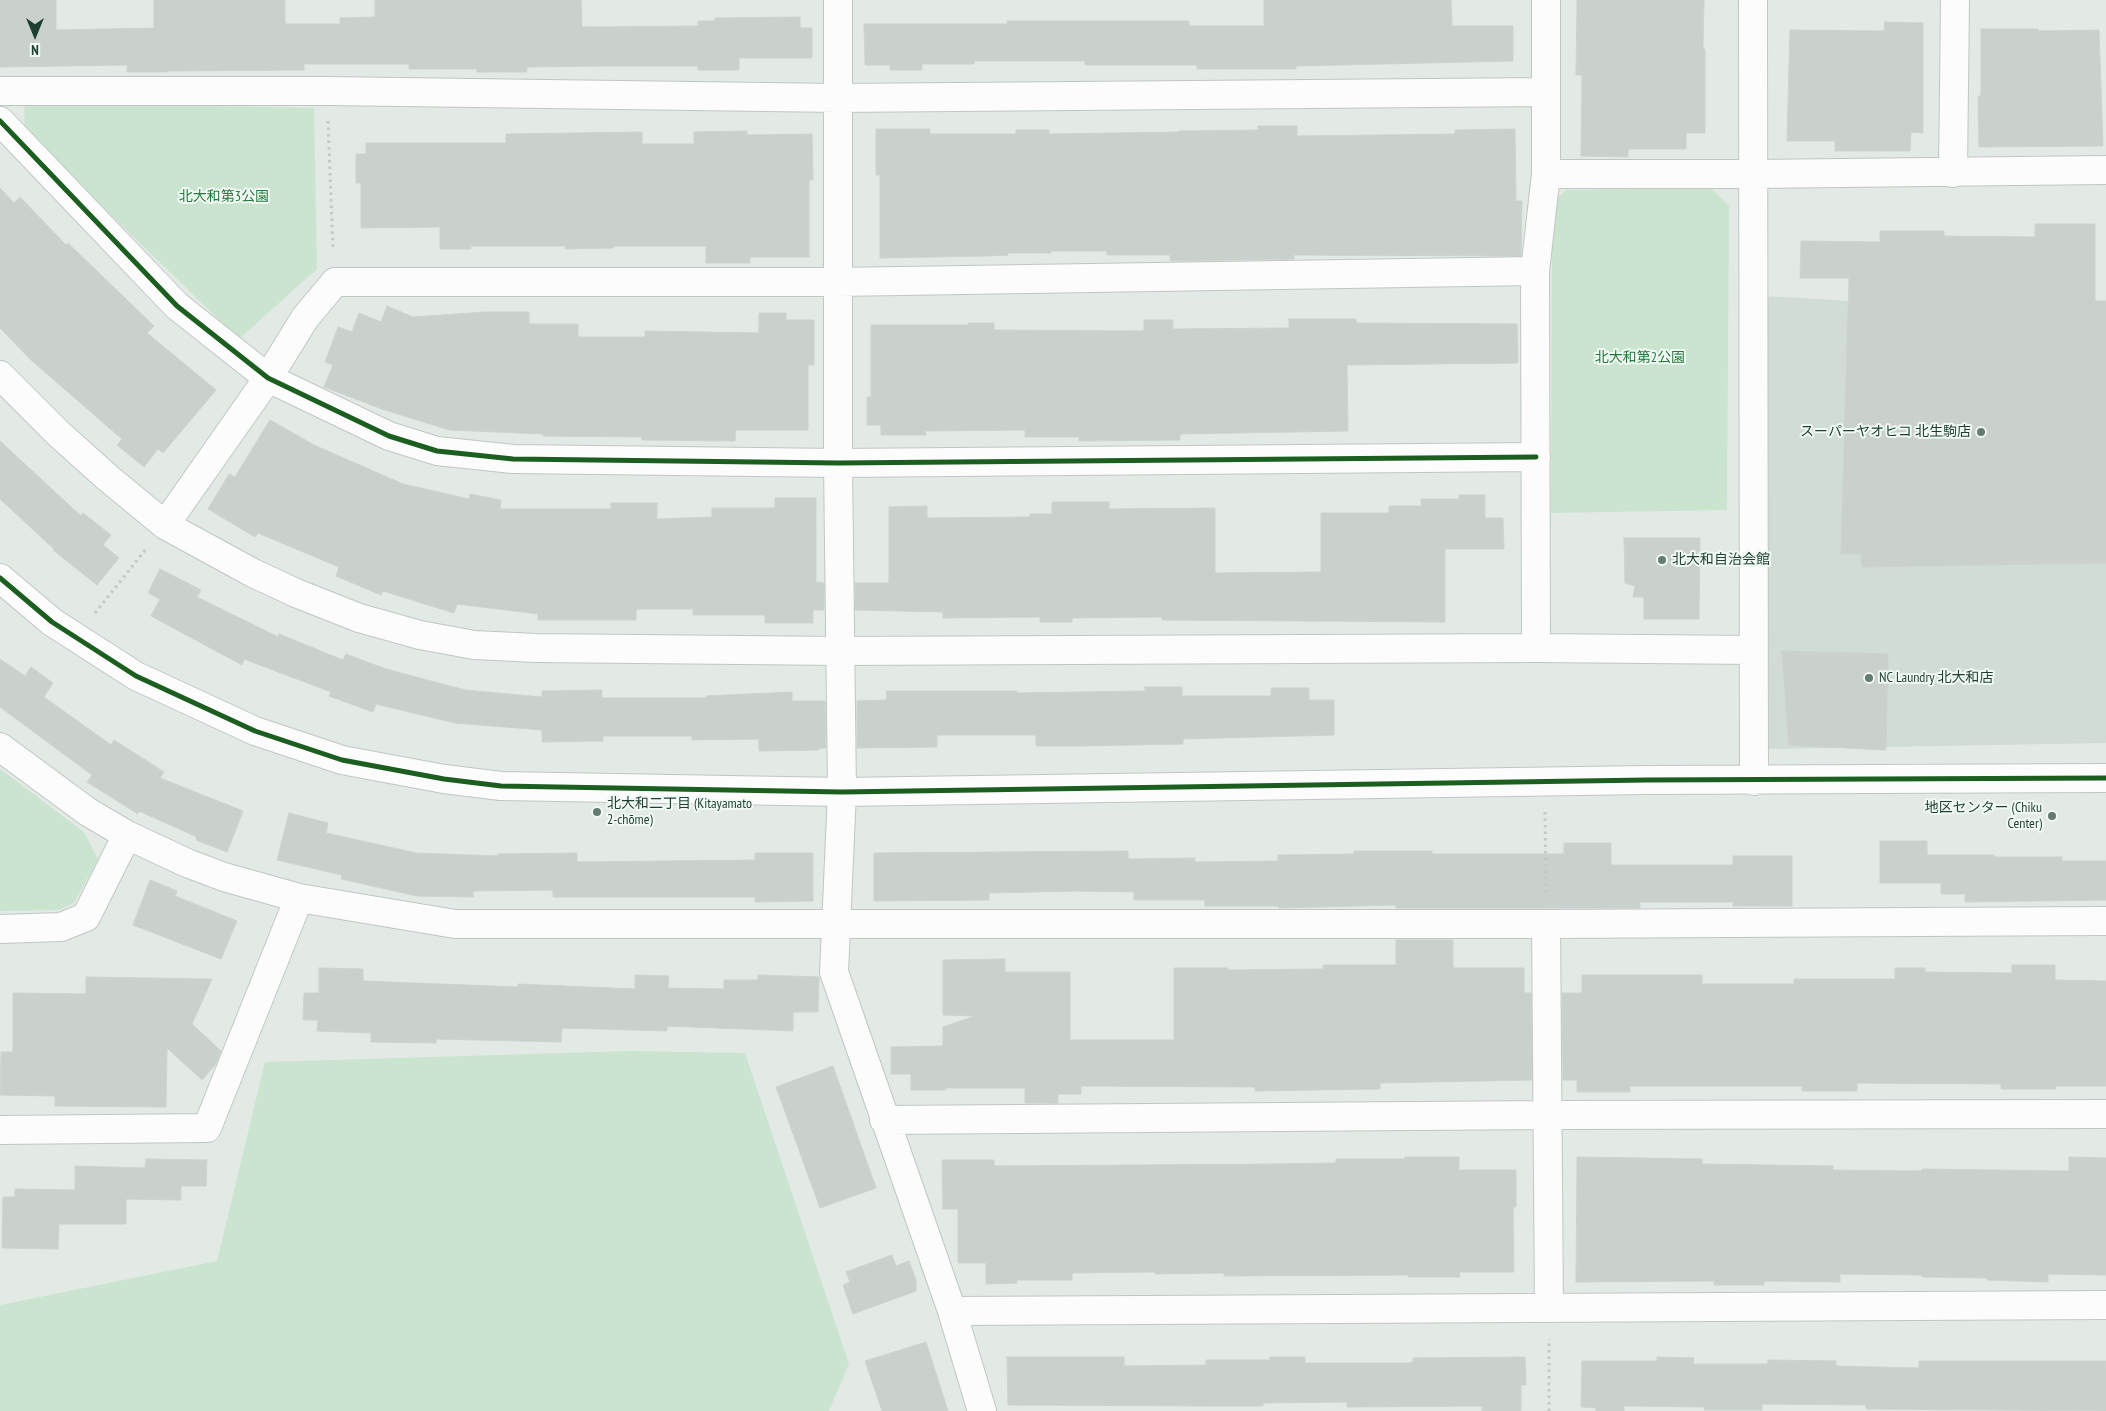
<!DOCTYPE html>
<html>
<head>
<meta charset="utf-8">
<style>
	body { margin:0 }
	#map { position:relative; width:2106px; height:1411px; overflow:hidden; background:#e3eae6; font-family:"PT Sans Narrow",sans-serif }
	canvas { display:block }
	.north { position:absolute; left:10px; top:10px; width:50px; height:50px; -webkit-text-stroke:4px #f1f9f4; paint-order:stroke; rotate:180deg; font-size:14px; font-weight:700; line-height:20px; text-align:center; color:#1f3f33 }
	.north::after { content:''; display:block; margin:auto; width:18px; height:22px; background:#1f3f33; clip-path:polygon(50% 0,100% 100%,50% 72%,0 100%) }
</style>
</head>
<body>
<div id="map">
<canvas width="2106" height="1411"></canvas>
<div class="north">N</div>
</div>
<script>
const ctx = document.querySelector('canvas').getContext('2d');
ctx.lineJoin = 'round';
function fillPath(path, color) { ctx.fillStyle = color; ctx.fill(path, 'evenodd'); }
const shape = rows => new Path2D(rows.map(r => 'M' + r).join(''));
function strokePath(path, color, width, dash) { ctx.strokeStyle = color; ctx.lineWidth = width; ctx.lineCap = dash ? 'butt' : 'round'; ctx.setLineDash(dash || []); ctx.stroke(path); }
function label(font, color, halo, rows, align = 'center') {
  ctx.font = font + ' "PT Sans Narrow","Noto Sans JP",sans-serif'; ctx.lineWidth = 4; ctx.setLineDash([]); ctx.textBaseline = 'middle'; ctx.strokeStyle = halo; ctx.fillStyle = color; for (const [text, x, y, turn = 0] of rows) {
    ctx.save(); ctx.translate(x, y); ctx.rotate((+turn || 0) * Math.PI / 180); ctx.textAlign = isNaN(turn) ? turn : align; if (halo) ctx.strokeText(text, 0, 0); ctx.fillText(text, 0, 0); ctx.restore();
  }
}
fillPath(shape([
	[1765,296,1849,301,2106,301,2106,743,1769,749]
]), '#d0dcd5');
fillPath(shape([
	[25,102,314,108,317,269,239,339,24,131],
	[1711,188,1729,206,1727,510,1551,513,1552,204,1566,190],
	[0,769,84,832,98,859,74,903,58,910,0,911],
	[628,1051,745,1053,849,1364,829,1411,0,1411,0,1305,217,1261,265,1062]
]), '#cbe4cf');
const building = shape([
	[0,0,56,0,56,30,154,28,154,0,285,0,285,24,340,24,340,18,375,17,375,0,581,0,582,27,698,26,698,21,715,21,715,18,800,17,800,28,812,28,812,58,739,58,739,70,698,70,698,66,602,66,527,67,527,72,477,72,477,69,409,69,409,64,304,64,304,70,167,71,167,72,127,72,127,65,0,67,0,0],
	[1264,0,1451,0,1452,26,1513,26,1513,61,1296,66,1296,69,1197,69,1197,65,1085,65,1085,61,974,61,974,64,922,64,922,70,890,70,890,65,865,65,864,24,1007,24,1007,21,1189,21,1189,26,1264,26,1264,0],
	[1577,0,1704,0,1703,49,1705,49,1705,133,1686,133,1686,149,1628,149,1628,157,1581,156,1582,75,1576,75,1577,0],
	[1885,22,1923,23,1923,133,1911,132,1910,151,1835,151,1835,141,1787,141,1790,30,1884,31,1885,22],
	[1981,29,2038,29,2038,31,2099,30,2103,146,1979,147,1978,96,1981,96,1981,29],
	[1258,126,1297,126,1297,136,1455,134,1455,130,1515,129,1516,201,1522,201,1521,256,1294,255,1294,259,1170,261,1170,255,1107,255,1107,251,1051,251,1051,253,1008,253,1008,255,987,256,880,258,880,175,876,175,876,129,930,129,930,134,1016,134,1016,130,1049,130,1049,134,1179,132,1179,131,1258,130,1258,126],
	[747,131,747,135,812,134,813,180,809,180,809,257,750,257,750,263,706,263,706,246,614,246,614,248,565,249,565,246,471,246,471,249,440,249,440,227,361,228,361,183,356,183,356,154,366,154,366,143,506,143,506,134,642,132,642,144,694,144,694,132,747,131],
	[0,188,14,203,20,197,66,245,68,243,154,326,147,333,216,390,163,453,158,449,144,467,117,445,122,439,31,360,0,328,0,188],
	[2035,224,2095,224,2095,301,2106,301,2106,563,1862,567,1861,554,1841,554,1849,278,1800,278,1801,241,1880,242,1880,231,1944,231,1944,236,2035,237,2035,224],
	[387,306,413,317,485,312,529,312,529,324,578,324,578,337,645,337,645,331,759,333,759,313,786,313,786,320,814,320,814,365,808,365,808,430,736,430,735,441,642,440,642,437,543,436,543,434,449,430,382,409,324,387,333,365,325,362,338,327,352,332,359,313,381,322,387,306],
	[1289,319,1356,319,1356,323,1517,324,1518,363,1347,365,1348,431,1180,434,1180,440,1079,441,1079,437,1025,437,1025,430,925,431,926,435,881,435,881,425,867,425,867,397,871,397,871,325,968,325,968,323,994,323,994,330,1144,331,1144,320,1173,320,1173,329,1289,328,1289,319],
	[270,420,314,445,403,484,469,499,470,494,501,500,500,509,611,509,611,503,657,503,657,519,712,517,712,508,775,508,775,498,816,498,816,582,824,583,824,610,813,610,813,623,765,623,765,615,693,615,693,609,636,609,636,620,538,620,538,614,457,604,454,613,383,591,381,595,336,576,339,567,258,533,255,537,208,509,229,474,235,477,270,420],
	[0,441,81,516,83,513,111,535,103,545,119,558,97,585,53,550,54,549,0,499,0,441],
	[1459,495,1485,495,1485,518,1503,518,1504,549,1445,549,1445,622,1162,620,1162,617,1072,618,1072,622,1040,622,1040,617,943,618,943,612,855,610,855,583,889,583,889,507,927,506,927,518,1030,517,1030,514,1052,514,1052,502,1109,502,1109,509,1215,508,1215,573,1321,572,1321,513,1389,513,1389,506,1421,506,1421,499,1459,499,1459,495],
	[1624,538,1700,538,1699,619,1644,619,1644,597,1633,597,1635,586,1625,583,1624,538],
	[160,569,201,590,197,597,278,637,279,634,343,660,346,654,386,669,465,690,542,697,542,691,602,690,602,698,706,698,706,696,792,692,792,701,825,701,826,748,819,748,819,750,759,751,759,739,692,740,692,736,603,736,603,741,542,742,542,730,455,723,376,704,373,712,329,696,331,692,244,659,242,665,151,616,160,599,148,593,160,569],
	[1782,651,1888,654,1886,750,1789,745,1782,651],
	[0,659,25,676,31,667,53,683,44,697,111,745,114,740,164,772,160,778,243,811,227,852,196,840,197,837,139,811,138,814,87,782,92,775,0,707,0,659],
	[1145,687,1182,687,1182,696,1271,696,1271,688,1309,688,1309,700,1334,700,1334,735,1183,739,1183,744,1082,746,1036,746,1036,735,937,735,937,747,857,748,857,701,887,700,886,691,1017,691,1017,693,1145,691,1145,687],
	[289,813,328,823,326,833,416,853,498,856,498,854,577,853,577,862,755,860,755,853,813,853,813,901,755,902,755,897,553,897,553,890,473,891,473,897,417,896,341,879,342,875,277,860,289,813],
	[1880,841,1927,841,1927,855,1994,855,1994,857,2062,857,2062,861,2106,861,2106,900,1965,902,1965,894,1941,894,1941,883,1880,883,1880,841],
	[1564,843,1611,843,1611,865,1733,865,1733,856,1792,856,1792,906,1733,906,1733,902,1640,902,1640,908,1396,908,1396,905,1279,908,1278,906,1205,906,1205,900,1134,900,1134,892,1078,891,989,893,989,900,874,901,874,853,1128,851,1128,859,1195,858,1195,862,1278,861,1278,855,1354,854,1354,851,1432,851,1432,854,1564,854,1564,843],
	[150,880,177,891,175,896,237,921,221,959,133,925,150,880],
	[1396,940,1453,940,1453,968,1524,968,1524,993,1531,993,1532,1080,1380,1083,1380,1089,1312,1090,1255,1091,1255,1087,1081,1086,1081,1094,1058,1094,1058,1103,1025,1103,1025,1088,946,1088,946,1090,911,1090,911,1074,891,1074,891,1047,943,1046,943,1027,975,1016,943,1015,943,960,1005,959,1005,972,1070,972,1070,1040,1174,1040,1174,968,1228,968,1228,970,1323,969,1323,965,1396,965,1396,940],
	[2012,965,2055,965,2055,980,2106,981,2106,1086,2056,1086,2056,1089,2001,1089,2001,1084,1857,1083,1857,1091,1802,1091,1802,1086,1630,1086,1630,1092,1577,1092,1577,1080,1563,1080,1562,993,1582,993,1582,975,1702,975,1702,984,1794,984,1794,979,1895,979,1895,968,1925,968,1925,972,2012,973,2012,965],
	[319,968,363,969,363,981,518,987,518,984,635,989,635,975,669,976,668,988,724,989,724,980,758,980,758,975,819,977,818,1012,793,1012,793,1031,667,1026,667,1031,562,1028,561,1042,436,1039,436,1043,371,1042,371,1033,317,1031,318,1020,303,1020,304,993,319,993,319,968],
	[86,977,212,979,192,1024,221,1051,215,1065,202,1080,167,1048,166,1107,55,1106,55,1096,0,1095,1,1052,13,1052,13,993,86,994,86,977],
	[833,1066,876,1188,820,1208,776,1087,833,1066],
	[1405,1157,1459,1157,1459,1170,1516,1170,1516,1207,1513,1207,1514,1272,1459,1272,1460,1277,1408,1277,1408,1275,1224,1276,1224,1273,1155,1274,1155,1272,1072,1273,1072,1280,1017,1280,1017,1283,986,1284,986,1263,958,1263,958,1209,943,1209,942,1160,994,1160,994,1166,1274,1164,1336,1163,1336,1159,1405,1159,1405,1157],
	[1577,1157,1702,1159,1702,1164,1833,1166,1833,1170,1922,1171,1922,1169,2069,1171,2069,1157,2106,1158,2106,1275,2048,1274,2048,1282,1987,1280,1987,1278,1922,1277,1922,1275,1840,1274,1840,1282,1764,1281,1764,1285,1714,1285,1714,1281,1576,1282,1577,1157],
	[146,1159,207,1160,206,1186,181,1186,181,1200,126,1199,126,1224,59,1224,58,1249,2,1248,3,1197,15,1197,15,1189,75,1190,75,1166,145,1168,146,1159],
	[892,1255,896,1266,909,1261,916,1280,916,1291,853,1314,843,1285,850,1282,846,1272,892,1255],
	[926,1342,948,1411,882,1411,865,1361,926,1342],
	[1007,1357,1124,1357,1124,1366,1206,1365,1206,1360,1270,1360,1270,1357,1305,1357,1305,1363,1410,1363,1413,1362,1413,1358,1525,1357,1526,1385,1521,1385,1521,1411,1482,1411,1482,1406,1347,1407,1347,1402,1263,1403,1263,1406,1206,1406,1008,1405,1007,1357],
	[1657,1357,1694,1358,1693,1364,1768,1364,1768,1360,1836,1361,1836,1366,1919,1368,1919,1361,2106,1361,2106,1411,1866,1409,1866,1405,1762,1404,1762,1410,1704,1410,1705,1407,1624,1406,1624,1411,1596,1411,1596,1408,1581,1407,1582,1361,1657,1361,1657,1357]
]);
fillPath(building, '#cad1cd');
strokePath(building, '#ccd3cf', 1);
const minor = shape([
	[838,0,838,463,842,792,834,972,952,1311,982,1411],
	[1753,0,1754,781],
	[0,91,327,91,839,98,1546,92],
	[0,121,177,306,268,378,389,436,437,451,513,459,838,463,1536,457],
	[1953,173,1955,0],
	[1546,174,1754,174,2106,170],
	[0,375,60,435,108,478,165,525,253,573,296,593,359,618,420,635,474,645,536,648,841,651,1536,648,1753,650],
	[165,525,268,378,305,318,335,282,838,282,1535,271],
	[0,578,52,622,136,676,255,731,342,760,444,779,501,786,842,792,1647,780,2106,778],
	[1536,648,1535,271,1546,174,1546,0],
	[0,747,88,812,127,835,187,863,224,877,299,898,455,924,1546,924,2106,921],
	[1546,924,1549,1308],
	[0,929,61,927,86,917,127,835],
	[884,1120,1547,1115,2106,1114],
	[0,1130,207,1128,299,898],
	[952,1311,2106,1305]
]);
strokePath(minor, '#c0c7c3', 30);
strokePath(shape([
	[328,121,333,250],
	[95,613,146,549],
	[1545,812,1546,893],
	[1549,1411,1549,1339]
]), '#c0cac4', 3, [2.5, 4]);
strokePath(minor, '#fbfcfb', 28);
strokePath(shape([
	[0,121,177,306,268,378,389,436,437,451,513,459,838,463,1536,457],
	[0,578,52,622,136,676,255,731,342,760,444,779,501,786,842,792,1647,780,2106,778]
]), '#1b5e20', 5);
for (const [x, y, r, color] of [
	[1981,432,5,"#647b72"],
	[1662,560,5,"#647b72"],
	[1869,678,5,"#647b72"],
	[597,812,5,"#647b72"],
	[2052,816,5,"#647b72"]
]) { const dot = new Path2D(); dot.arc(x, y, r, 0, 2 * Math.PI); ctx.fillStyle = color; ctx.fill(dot); strokePath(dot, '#f1f9f4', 2); }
label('14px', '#25793c', '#f1f9f4', [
	["北大和第3公園",224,197],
	["北大和第2公園",1640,358]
]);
label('14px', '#1f3f33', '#f1f9f4', [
	["スーパーヤオヒコ 北生駒店",1971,432,"right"],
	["北大和自治会館",1672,560],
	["NC Laundry 北大和店",1879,678],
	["北大和二丁目 (Kitayamato",607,804],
	["2-chōme)",607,820],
	["地区センター (Chiku",2042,808,"right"],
	["Center)",2042,824,"right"]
], 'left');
</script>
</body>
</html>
